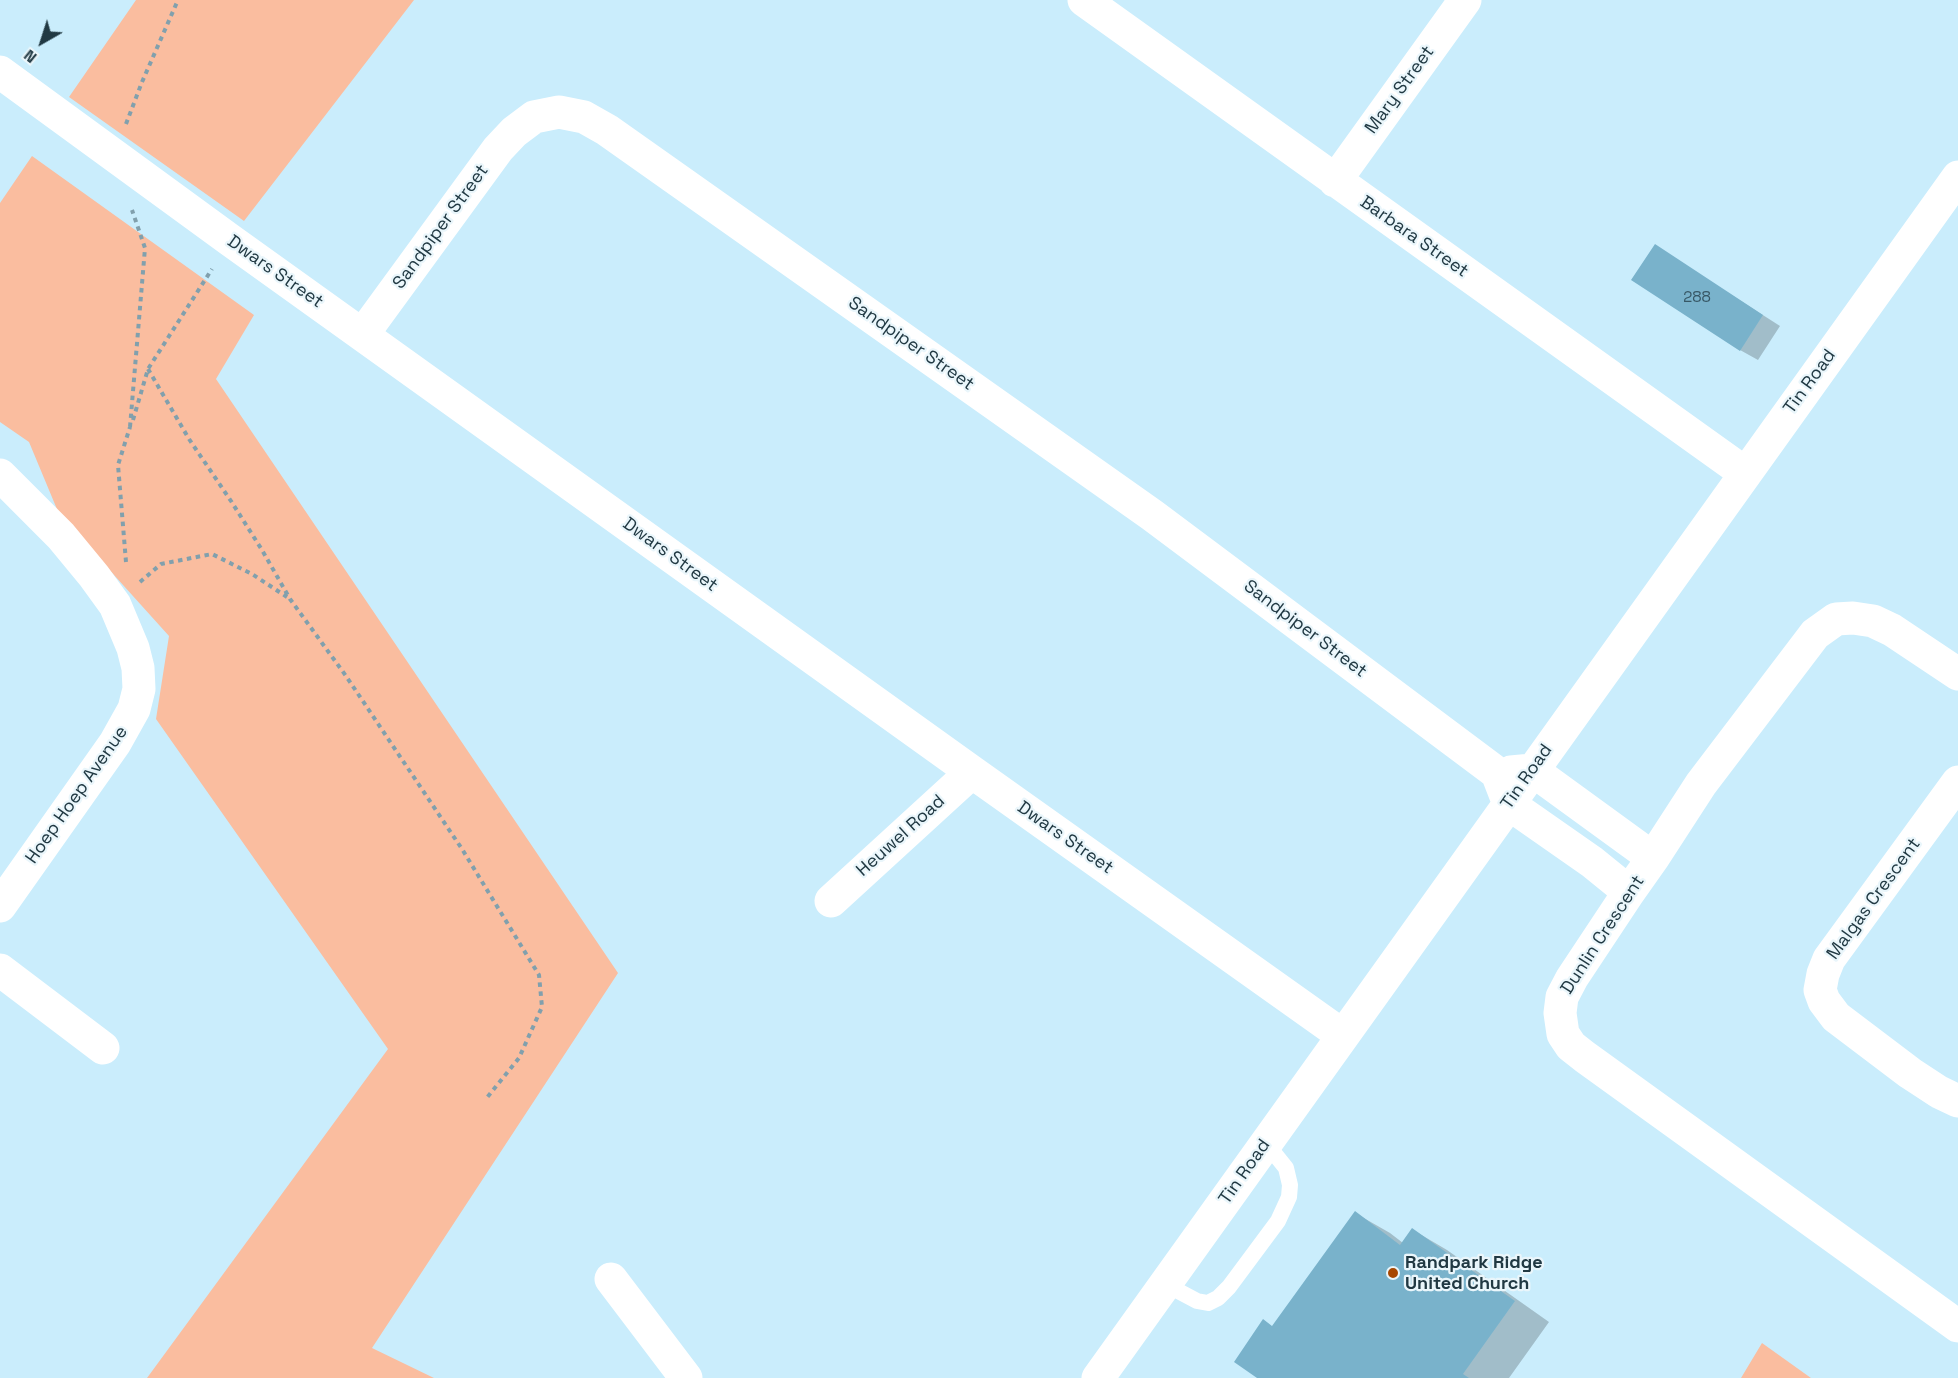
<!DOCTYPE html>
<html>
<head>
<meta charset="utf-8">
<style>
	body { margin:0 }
	#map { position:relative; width:1958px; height:1378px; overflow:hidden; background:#caedfc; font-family:"Space Grotesk",sans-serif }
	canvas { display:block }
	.north { position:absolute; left:12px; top:12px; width:60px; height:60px; -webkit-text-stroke:4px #eaf6fb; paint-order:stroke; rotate:219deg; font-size:16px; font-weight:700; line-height:24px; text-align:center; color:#213943 }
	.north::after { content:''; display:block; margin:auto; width:21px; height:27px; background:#213943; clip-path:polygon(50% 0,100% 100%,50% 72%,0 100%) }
</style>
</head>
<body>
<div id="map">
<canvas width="1958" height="1378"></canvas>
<div class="north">N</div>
</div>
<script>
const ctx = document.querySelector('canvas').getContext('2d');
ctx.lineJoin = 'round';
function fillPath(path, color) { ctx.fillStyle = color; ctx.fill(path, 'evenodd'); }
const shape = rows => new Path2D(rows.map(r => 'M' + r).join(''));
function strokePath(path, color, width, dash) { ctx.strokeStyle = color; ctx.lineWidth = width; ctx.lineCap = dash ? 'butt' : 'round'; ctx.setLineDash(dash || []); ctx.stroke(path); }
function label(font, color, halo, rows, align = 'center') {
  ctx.font = font + ' "Space Grotesk",sans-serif'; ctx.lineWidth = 4.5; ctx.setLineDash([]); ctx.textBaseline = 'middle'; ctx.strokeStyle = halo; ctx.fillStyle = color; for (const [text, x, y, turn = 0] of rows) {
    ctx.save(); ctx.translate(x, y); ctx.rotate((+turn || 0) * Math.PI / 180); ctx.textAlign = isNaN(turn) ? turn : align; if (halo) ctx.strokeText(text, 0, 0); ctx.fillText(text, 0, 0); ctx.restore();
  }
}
fillPath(shape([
	[136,0,414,0,244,221,69,97],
	[32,156,254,315,216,379,618,973,372,1348,434,1378,147,1378,388,1049,156,719,169,636,59,514,29,442,0,422,0,203],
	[1762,1343,1811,1378,1741,1378]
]), '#fabd9f');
fillPath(shape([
	[1655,246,1780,326,1758,360,1740,350],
	[1355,1213,1390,1233,1403,1243,1413,1230,1447,1250,1549,1322,1509,1378,1259,1378,1273,1327]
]), '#0003');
fillPath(shape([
	[1655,244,1763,315,1740,351,1631,280],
	[1355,1211,1400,1245,1412,1228,1515,1301,1463,1374,1469,1378,1257,1378,1234,1362,1263,1319,1272,1326]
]), '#79b2cb');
strokePath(shape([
	[126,124,142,82,178,0],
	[148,369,189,439,231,501,262,550,290,599,346,676,462,849,539,975,542,1007,519,1058,485,1100],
	[133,420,148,369,212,269],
	[130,427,145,248,132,210],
	[126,562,118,465,130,427],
	[140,582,161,564,212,554,252,574,287,597]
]), '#81a0ad', 4, [4.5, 4.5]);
strokePath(shape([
	[1165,1284,1197,1301,1208,1303,1218,1298,1229,1287,1278,1221,1289,1197,1290,1185,1286,1168,1266,1143]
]), '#fff', 16);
strokePath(shape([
	[1084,0,1745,473],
	[0,72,230,240,972,772,1342,1035],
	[1335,181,1465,0],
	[363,334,498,149,514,132,534,117,559,112,584,117,607,130,1152,515,1497,773,1509,804,1592,862,1629,892],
	[0,475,61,536,94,576,115,605,133,648,138,668,139,689,134,709,115,743,0,906],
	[1958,674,1892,630,1873,621,1853,618,1836,619,1815,634,1701,784,1653,858,1629,892,1572,978,1562,997,1560,1013,1563,1034,1571,1046,1585,1057,1958,1326],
	[1511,772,1532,770,1653,858],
	[1958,782,1829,959,1823,974,1820,990,1824,1001,1836,1017,1910,1073,1939,1092,1958,1101],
	[831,901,972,772],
	[0,970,103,1048],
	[611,1279,686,1378],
	[1098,1378,1958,177]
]), '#fff', 33);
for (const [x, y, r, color] of [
	[1393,1273,6,"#a84701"]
]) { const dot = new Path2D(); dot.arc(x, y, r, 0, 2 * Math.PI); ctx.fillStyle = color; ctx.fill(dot); strokePath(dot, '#eaf6fb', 2); }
label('15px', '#375765', null, [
	["288",1697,298]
]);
label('18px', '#213943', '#eaf6fb', [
	["Mary Street",1400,90,-54],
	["Sandpiper Street",441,227,-54],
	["Barbara Street",1414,237,35],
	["Dwars Street",275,272,35],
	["Sandpiper Street",911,344,35],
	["Tin Road",1810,382,-54],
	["Dwars Street",670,555,36],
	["Sandpiper Street",1305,629,37],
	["Tin Road",1527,777,-55],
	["Hoep Hoep Avenue",77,795,-55],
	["Heuwel Road",901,836,-42],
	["Dwars Street",1065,838,35],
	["Malgas Crescent",1874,899,-54],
	["Dunlin Crescent",1603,935,-57],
	["Tin Road",1245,1172,-55]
]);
label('bold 18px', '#213943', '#eaf6fb', [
	["Randpark Ridge",1405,1263],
	["United Church",1405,1284]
], 'left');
</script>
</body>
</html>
